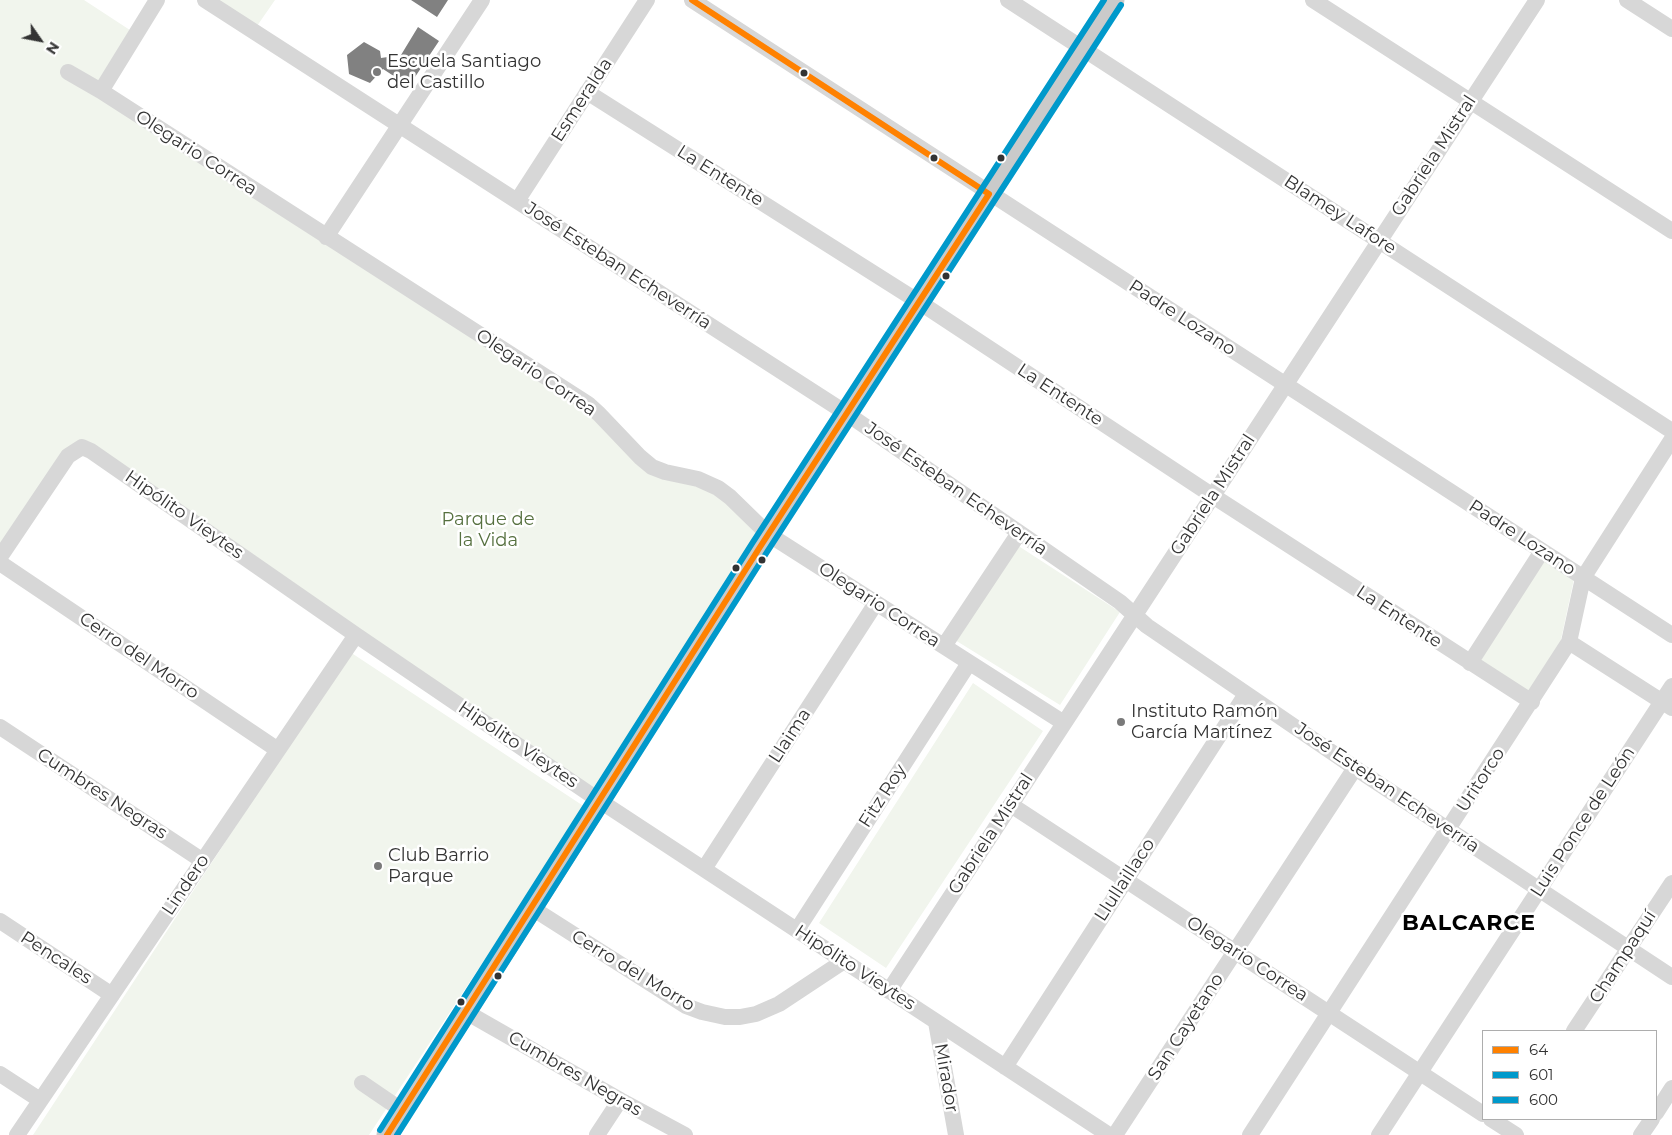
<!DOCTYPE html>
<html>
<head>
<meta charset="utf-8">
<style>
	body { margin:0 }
	#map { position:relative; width:1672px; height:1135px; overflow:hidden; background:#fff; font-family:Montserrat,sans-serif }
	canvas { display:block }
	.legend { position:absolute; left:1482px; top:1030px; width:175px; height:90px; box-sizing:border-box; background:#fff; border:1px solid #adadad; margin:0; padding:6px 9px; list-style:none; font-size:15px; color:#333 }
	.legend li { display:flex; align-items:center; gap:10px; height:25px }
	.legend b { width:25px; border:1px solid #adadad }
	.north { position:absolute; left:15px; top:15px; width:50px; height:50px; -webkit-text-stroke:4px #fff; paint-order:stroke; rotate:123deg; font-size:14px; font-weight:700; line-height:20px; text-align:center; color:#333 }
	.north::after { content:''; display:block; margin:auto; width:18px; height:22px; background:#333; clip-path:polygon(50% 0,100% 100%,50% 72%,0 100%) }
</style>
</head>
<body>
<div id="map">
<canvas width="1672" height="1135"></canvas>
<ul class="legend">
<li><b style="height:6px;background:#ff8100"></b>64</li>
<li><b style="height:6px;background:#0099cb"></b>601</li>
<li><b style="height:6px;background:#0099cb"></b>600</li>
</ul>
<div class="north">N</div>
</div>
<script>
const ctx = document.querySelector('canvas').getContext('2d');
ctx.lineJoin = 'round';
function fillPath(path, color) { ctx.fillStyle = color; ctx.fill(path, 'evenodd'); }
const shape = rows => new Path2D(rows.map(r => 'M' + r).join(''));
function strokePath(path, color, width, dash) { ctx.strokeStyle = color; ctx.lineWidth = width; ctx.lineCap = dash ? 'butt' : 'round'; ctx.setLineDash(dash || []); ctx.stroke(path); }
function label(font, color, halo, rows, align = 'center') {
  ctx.font = font + ' Montserrat,sans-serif'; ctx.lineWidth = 5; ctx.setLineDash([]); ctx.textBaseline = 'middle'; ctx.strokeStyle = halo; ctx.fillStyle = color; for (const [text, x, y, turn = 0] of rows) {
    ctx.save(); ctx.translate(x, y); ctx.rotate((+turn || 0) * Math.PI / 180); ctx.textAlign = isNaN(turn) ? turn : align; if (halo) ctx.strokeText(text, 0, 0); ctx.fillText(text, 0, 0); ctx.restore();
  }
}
fillPath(shape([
	[0,0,84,0,136,34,101,91,588,404,640,457,698,479,768,534,600,801,81,447,0,557],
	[219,0,275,0,257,26],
	[1017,545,1120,612,1060,705,955,640],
	[1543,560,1574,579,1560,644,1529,694,1478,662],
	[350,652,585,807,369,1135,33,1135],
	[973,683,1043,731,886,968,819,923]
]), '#f1f5ed');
fillPath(shape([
	[411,0,448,0,437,17],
	[418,27,439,41,409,86,383,69,370,83,349,74,347,55,364,42,380,51,381,58,401,55]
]), '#818181');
strokePath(shape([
	[205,0,846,413,1120,602,1147,626,1355,768,1672,977],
	[692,0,1672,635],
	[1008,0,1672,431],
	[1313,0,1672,231],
	[1627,0,1672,29],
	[68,72,101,91,588,404,599,414,640,457,652,467,665,472,698,479,718,488,730,497,768,534,1064,723],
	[101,91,157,0],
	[587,92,919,302,1213,496,1532,702],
	[517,201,647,0],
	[326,237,482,0],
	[0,557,68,456,82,447,91,451,356,635,600,801,1109,1135],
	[0,563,278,750],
	[1569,642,1672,708],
	[944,646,1019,533],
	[1470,663,1542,551],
	[0,727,203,861],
	[1011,805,1483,1114],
	[704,869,876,603],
	[532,908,686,1006,702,1012,725,1017,740,1017,756,1014,779,1004,844,961],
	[0,921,112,995],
	[797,930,969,663],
	[889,991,1537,0],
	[466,1012,620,1100,685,1135],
	[936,1022,956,1135],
	[1574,1031,1672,883],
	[1005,1067,1246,694],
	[0,1074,40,1100],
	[362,1083,403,1111],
	[1656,1113,1672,1088],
	[1491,1119,1516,1135],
	[17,1135,356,635],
	[597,1135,620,1100],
	[1115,1135,1355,768],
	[1250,1135,1569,642,1583,578,1672,439],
	[1379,1135,1672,686],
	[1641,1135,1652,1119]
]), '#d7d7d7', 16);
strokePath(shape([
	[387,1135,532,908,760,547,1114,0]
]), '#cacaca', 21);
strokePath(shape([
	[692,0,989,194],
	[387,1135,760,547,989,194]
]), '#ff8100', 6);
strokePath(shape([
	[397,1135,767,552,1121,5]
]), '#0099cb', 6);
strokePath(shape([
	[380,1130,753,542,1104,0]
]), '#0099cb', 6);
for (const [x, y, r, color] of [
	[377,72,5,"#7a7a7a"],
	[804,73,4.5,"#333"],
	[934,158,4.5,"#333"],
	[1001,158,4.5,"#333"],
	[946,276,4.5,"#333"],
	[762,560,4.5,"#333"],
	[736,568,4.5,"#333"],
	[1121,722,5,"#7a7a7a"],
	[378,866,5,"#7a7a7a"],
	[498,976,4.5,"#333"],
	[461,1002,4.5,"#333"]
]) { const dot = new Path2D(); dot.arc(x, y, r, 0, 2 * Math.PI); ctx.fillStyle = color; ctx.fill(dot); strokePath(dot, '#fff', 2); }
label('18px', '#333', '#fff', [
	["Escuela Santiago",387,62],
	["del Castillo",387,83],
	["Instituto Ramón",1131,712],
	["García Martínez",1131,733],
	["Club Barrio",388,856],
	["Parque",388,877]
], 'left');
label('18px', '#333', '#fff', [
	["Esmeralda",582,100,-57],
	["Olegario Correa",196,153,33],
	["Gabriela Mistral",1434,156,-57],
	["La Entente",720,176,32],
	["Blamey Lafore",1340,215,33],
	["José Esteban Echeverría",618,266,33],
	["Padre Lozano",1182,318,33],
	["Olegario Correa",536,373,34],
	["La Entente",1060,395,33],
	["José Esteban Echeverría",956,489,35],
	["Gabriela Mistral",1213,495,-57],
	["Hipólito Vieytes",184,515,35],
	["Padre Lozano",1522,538,33],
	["Olegario Correa",879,605,33],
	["La Entente",1399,617,33],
	["Cerro del Morro",139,656,34],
	["Llaima",790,736,-57],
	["Hipólito Vieytes",518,745,34],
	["Uritorco",1481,780,-57],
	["José Esteban Echeverría",1387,788,34],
	["Cumbres Negras",102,794,33],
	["Fitz Roy",883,796,-57],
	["Luis Ponce de León",1583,822,-57],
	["Gabriela Mistral",991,834,-57],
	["Llullaillaco",1125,880,-57],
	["Lindero",186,885,-56],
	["Champaquí",1623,957,-57],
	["Pencales",56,958,33],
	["Olegario Correa",1247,959,33],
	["Hipólito Vieytes",855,968,33],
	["Cerro del Morro",633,971,31],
	["San Cayetano",1186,1027,-57],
	["Cumbres Negras",575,1074,30],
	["Mirador",946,1078,80]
]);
label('18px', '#56703f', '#fff', [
	["Parque de",488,520],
	["la Vida",488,541]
]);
ctx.letterSpacing = '1px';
label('bold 22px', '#000', '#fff', [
	["BALCARCE",1469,924]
]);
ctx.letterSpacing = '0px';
</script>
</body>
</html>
